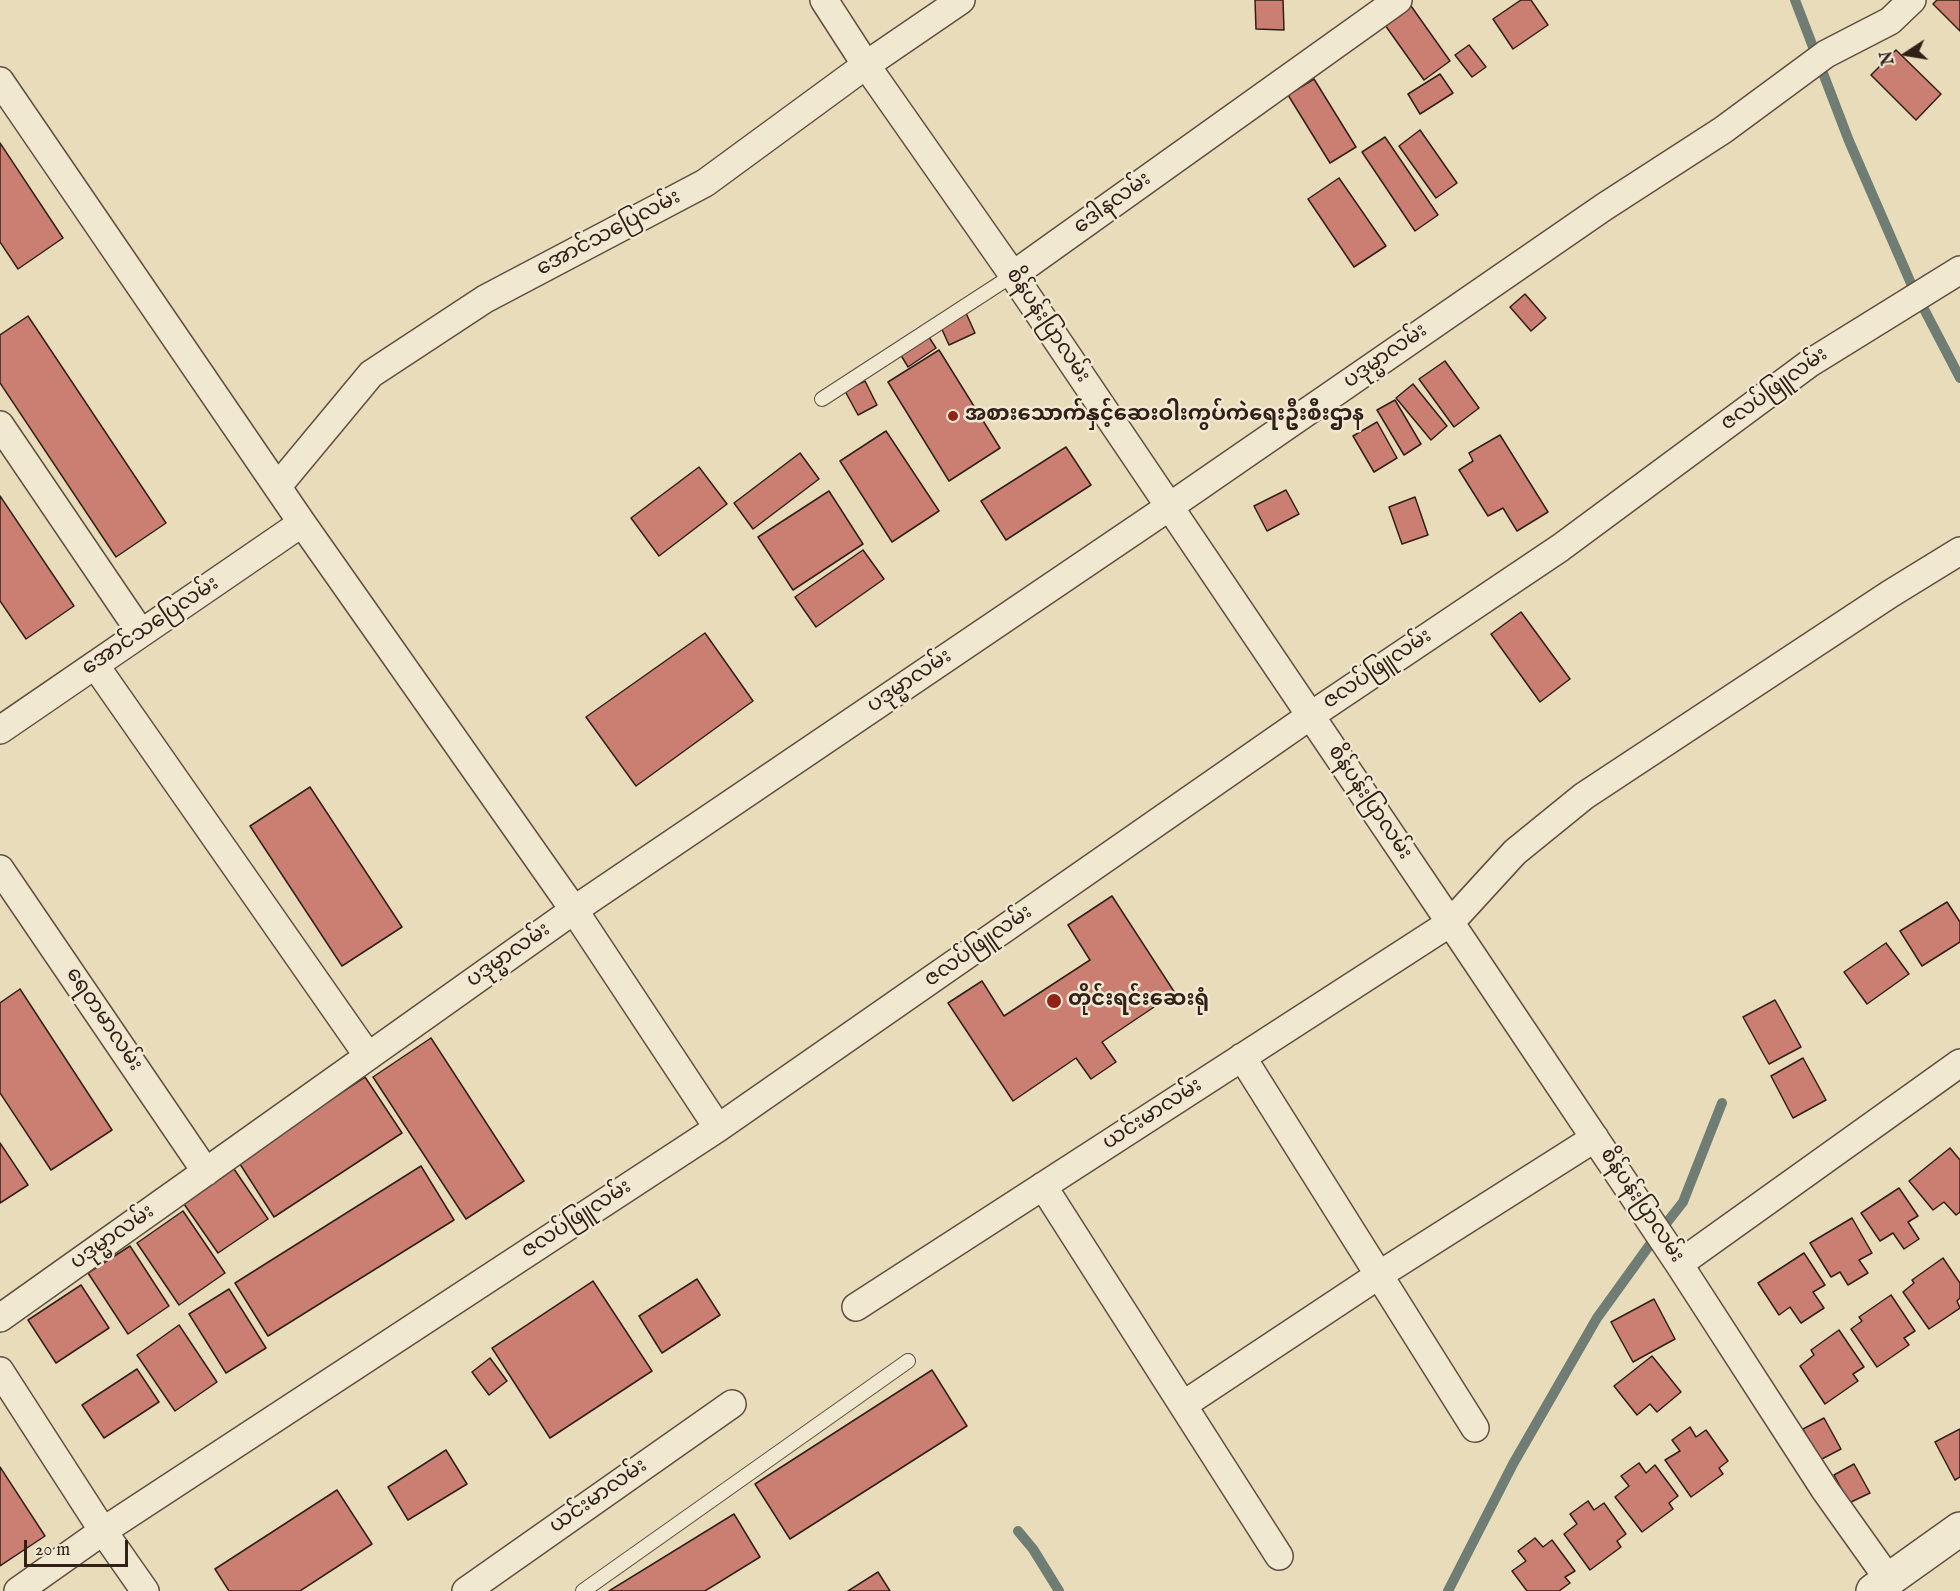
<!DOCTYPE html>
<html>
<head>
<meta charset="utf-8">
<style>
	body { margin:0 }
	#map { position:relative; width:1960px; height:1591px; overflow:hidden; background:#e9dcba; font-family:"IM FELL English",serif }
	canvas { display:block }
	.north { position:absolute; left:1876px; top:24px; width:60px; height:60px; -webkit-text-stroke:4px #f1e8d2; paint-order:stroke; rotate:258deg; font-size:16px; font-weight:700; line-height:24px; text-align:center; color:#322018 }
	.north::after { content:''; display:block; margin:auto; width:21px; height:27px; background:#322018; clip-path:polygon(50% 0,100% 100%,50% 72%,0 100%) }
	.scale { position:absolute; left:24px; top:1540px; width:104px; height:27px; box-sizing:border-box; border:3px solid #322018; border-top:0; padding-left:8px; font-size:18px; line-height:21px; white-space:nowrap; color:#322018; -webkit-text-stroke:4px #f1e8d2; paint-order:stroke }
</style>
</head>
<body>
<div id="map">
<canvas width="1960" height="1591"></canvas>
<div class="north">N</div>
<div class="scale">20 m</div>
</div>
<script>
const ctx = document.querySelector('canvas').getContext('2d');
ctx.lineJoin = 'round';
const shape = rows => new Path2D(rows.map(r => 'M' + r).join(''));
function strokePath(path, color, width, dash) { ctx.strokeStyle = color; ctx.lineWidth = width; ctx.lineCap = dash ? 'butt' : 'round'; ctx.setLineDash(dash || []); ctx.stroke(path); }
function fillPath(path, color) { ctx.fillStyle = color; ctx.fill(path, 'evenodd'); }
function label(font, color, halo, rows, align = 'center') {
  ctx.font = font + ' "IM FELL English","Noto Sans Myanmar",serif'; ctx.lineWidth = 5; ctx.setLineDash([]); ctx.textBaseline = 'middle'; ctx.strokeStyle = halo; ctx.fillStyle = color; for (const [text, x, y, turn = 0] of rows) {
    ctx.save(); ctx.translate(x, y); ctx.rotate((+turn || 0) * Math.PI / 180); ctx.textAlign = isNaN(turn) ? turn : align; if (halo) ctx.strokeText(text, 0, 0); ctx.fillText(text, 0, 0); ctx.restore();
  }
}
strokePath(shape([
	[1795,0,1849,141,1913,288,1960,378],
	[1018,1531,1033,1549,1059,1591],
	[1448,1591,1513,1464,1597,1318,1654,1239,1683,1202,1722,1103]
]), '#6f7d74', 10);
const building = shape([
	[1255,0,1283,0,1284,30,1256,29,1255,0],
	[1521,0,1531,0,1548,25,1513,49,1493,19,1521,0],
	[1937,0,1960,0,1960,31,1933,4,1937,0],
	[1411,6,1450,61,1424,80,1385,25,1411,6],
	[1469,45,1486,67,1472,77,1455,55,1469,45],
	[1896,50,1941,94,1916,120,1871,75,1896,50],
	[1440,74,1453,93,1420,114,1408,94,1440,74],
	[1314,79,1356,147,1330,163,1288,95,1314,79],
	[1420,130,1457,183,1436,198,1399,146,1420,130],
	[1385,137,1438,215,1415,231,1362,152,1385,137],
	[0,143,63,238,18,269,0,242,0,143],
	[1339,178,1386,246,1354,267,1308,199,1339,178],
	[1525,294,1546,318,1531,331,1510,307,1525,294],
	[966,313,975,333,949,345,940,325,966,313],
	[28,316,166,523,116,557,0,383,0,335,28,316],
	[927,334,936,348,908,367,899,352,927,334],
	[939,350,1000,448,949,481,888,382,939,350],
	[1445,361,1479,408,1454,427,1419,379,1445,361],
	[865,381,877,405,858,415,845,391,865,381],
	[1413,384,1447,426,1431,440,1396,398,1413,384],
	[1395,400,1421,444,1404,455,1377,410,1395,400],
	[1377,422,1397,458,1374,472,1353,436,1377,422],
	[886,431,939,511,892,542,840,461,886,431],
	[1500,435,1548,512,1517,531,1503,508,1488,516,1459,470,1473,461,1469,453,1500,435],
	[1066,447,1091,485,1006,540,981,501,1066,447],
	[800,453,819,479,753,529,734,503,800,453],
	[699,467,727,504,659,556,631,518,699,467],
	[1286,490,1299,514,1267,531,1254,506,1286,490],
	[829,491,863,544,793,590,758,537,829,491],
	[0,496,74,606,26,639,0,601,0,496],
	[1415,497,1428,535,1402,544,1389,507,1415,497],
	[863,550,884,579,816,627,795,597,863,550],
	[1521,612,1570,679,1540,702,1491,634,1521,612],
	[705,633,753,701,636,786,586,717,705,633],
	[310,787,402,927,342,966,250,826,310,787],
	[1112,896,1175,993,1102,1042,1116,1062,1091,1079,1076,1058,1013,1101,948,1003,982,981,1004,1016,1090,960,1068,925,1112,896],
	[1947,902,1960,922,1960,942,1922,966,1900,931,1947,902],
	[1886,943,1909,974,1867,1004,1844,972,1886,943],
	[20,989,112,1130,51,1170,0,1093,0,1003,20,989],
	[1775,1000,1801,1047,1769,1064,1743,1017,1775,1000],
	[431,1038,524,1181,466,1219,373,1077,431,1038],
	[1803,1058,1826,1100,1793,1118,1771,1076,1803,1058],
	[365,1077,402,1133,274,1217,238,1161,365,1077],
	[0,1143,28,1185,0,1203,0,1143],
	[1950,1148,1960,1160,1960,1212,1956,1215,1944,1202,1933,1210,1909,1181,1950,1148],
	[421,1166,454,1220,268,1336,235,1283,421,1166],
	[234,1169,268,1219,218,1253,184,1204,234,1169],
	[1899,1188,1918,1216,1908,1222,1919,1239,1904,1249,1893,1233,1880,1241,1861,1213,1899,1188],
	[183,1211,225,1273,179,1305,137,1243,183,1211],
	[1852,1218,1872,1253,1859,1260,1868,1273,1848,1285,1840,1272,1831,1277,1810,1243,1852,1218],
	[130,1246,169,1306,128,1334,88,1273,130,1246],
	[1804,1253,1825,1285,1813,1292,1824,1308,1801,1323,1790,1307,1779,1315,1758,1283,1804,1253],
	[1943,1258,1960,1283,1960,1298,1957,1301,1960,1308,1929,1329,1903,1292,1914,1283,1912,1280,1943,1258],
	[697,1279,720,1315,662,1353,639,1316,697,1279],
	[593,1281,652,1371,550,1438,492,1348,593,1281],
	[81,1285,109,1328,56,1363,28,1320,81,1285],
	[229,1289,266,1348,226,1373,189,1314,229,1289],
	[1891,1295,1915,1331,1904,1338,1909,1345,1877,1367,1851,1329,1862,1321,1859,1317,1891,1295],
	[1654,1299,1675,1339,1633,1362,1611,1322,1654,1299],
	[179,1325,217,1382,175,1411,137,1355,179,1325],
	[1839,1330,1864,1367,1853,1374,1858,1381,1825,1404,1800,1366,1814,1355,1811,1350,1839,1330],
	[1652,1356,1681,1392,1657,1412,1650,1404,1637,1415,1614,1386,1652,1356],
	[490,1358,507,1381,489,1395,472,1372,490,1358],
	[137,1369,159,1402,104,1438,82,1405,137,1369],
	[932,1370,967,1426,790,1539,755,1484,932,1370],
	[1824,1418,1841,1449,1820,1460,1803,1429,1824,1418],
	[1690,1427,1696,1437,1706,1430,1728,1461,1719,1468,1723,1474,1691,1497,1665,1460,1680,1451,1672,1440,1690,1427],
	[1960,1429,1960,1477,1955,1480,1935,1442,1960,1429],
	[446,1450,467,1484,408,1520,388,1487,446,1450],
	[1639,1463,1646,1473,1655,1465,1678,1496,1669,1503,1673,1509,1642,1532,1615,1497,1629,1486,1621,1476,1639,1463],
	[1854,1464,1870,1493,1849,1503,1834,1475,1854,1464],
	[0,1467,45,1536,0,1566,0,1467],
	[337,1490,372,1544,300,1591,229,1591,215,1569,337,1490],
	[1588,1501,1594,1510,1604,1503,1626,1534,1617,1541,1621,1547,1590,1570,1564,1534,1577,1524,1570,1514,1588,1501],
	[734,1514,760,1557,705,1591,609,1591,734,1514],
	[1535,1538,1543,1547,1552,1540,1575,1571,1565,1577,1570,1583,1559,1591,1527,1591,1512,1571,1526,1561,1518,1551,1535,1538],
	[878,1572,890,1591,848,1591,878,1572]
]);
fillPath(building, '#ca7f72');
strokePath(building, '#322018', 1.5);
const service = shape([
	[822,399,1013,275],
	[583,1591,908,1361]
]);
const minor = shape([
	[824,0,866,65,1013,275,1460,937,1679,1264,1825,1490,1889,1580],
	[0,81,302,523,574,910,718,1128],
	[1013,275,1398,0],
	[0,425,141,633],
	[278,486,371,374,485,299,705,183,866,65,961,0],
	[95,665,368,1056],
	[0,730,302,523],
	[0,869,206,1172],
	[1242,1057,1475,1428],
	[1043,1186,1279,1556],
	[1679,1264,1960,1063],
	[856,1307,1450,923,1515,852,1584,796,1890,594,1960,551],
	[0,1318,574,910,1169,507,1604,207,1723,130,1826,54,1890,21,1912,0],
	[0,1371,103,1531,145,1591],
	[1183,1405,1379,1275,1595,1138],
	[18,1591,103,1531,718,1128,1310,716,1560,548,1810,363,1960,270],
	[466,1591,732,1404]
]);
const tertiary = shape([
	[1873,1591,1960,1529]
]);
strokePath(service, '#604f40', 16);
strokePath(minor, '#604f40', 30);
strokePath(tertiary, '#604f40', 36);
strokePath(service, '#f1e8d2', 14);
strokePath(minor, '#f1e8d2', 27);
strokePath(tertiary, '#f1e8d2', 33);
for (const [x, y, r, color] of [
	[953,416,6,"#8f2418"],
	[1054,1001,8,"#8f2418"]
]) { const dot = new Path2D(); dot.arc(x, y, r, 0, 2 * Math.PI); ctx.fillStyle = color; ctx.fill(dot); strokePath(dot, '#f1e8d2', 2); }
label('21px', '#322018', '#f1e8d2', [
	["ဒေါနလမ်း",1113,204,-36],
	["အောင်သပြေလမ်း",609,234,-28],
	["စိန်ပန်းပြာလမ်း",1047,326,56],
	["ပဒုမ္မာလမ်း",1386,357,-35],
	["ဇလပ်ဖြူလမ်း",1775,390,-36],
	["အောင်သပြေလမ်း",151,627,-34],
	["ဇလပ်ဖြူလမ်း",1378,670,-34],
	["ပဒုမ္မာလမ်း",910,682,-34],
	["စိန်ပန်းပြာလမ်း",1369,803,56],
	["ဇလပ်ဖြူလမ်း",979,947,-35],
	["ပဒုမ္မာလမ်း",509,956,-35],
	["ရေတမာလမ်း",103,1020,56],
	["ယင်းမာလမ်း",1153,1115,-33],
	["စိန်ပန်းပြာလမ်း",1641,1206,56],
	["ဇလပ်ဖြူလမ်း",577,1220,-33],
	["ပဒုမ္မာလမ်း",113,1238,-35],
	["ယင်းမာလမ်း",599,1497,-35]
]);
label('bold 21px', '#322018', '#f1e8d2', [
	["အစားသောက်နှင့်ဆေးဝါးကွပ်ကဲရေးဦးစီးဌာန",965,416],
	["တိုင်းရင်းဆေးရုံ",1068,1001]
], 'left');
</script>
</body>
</html>
